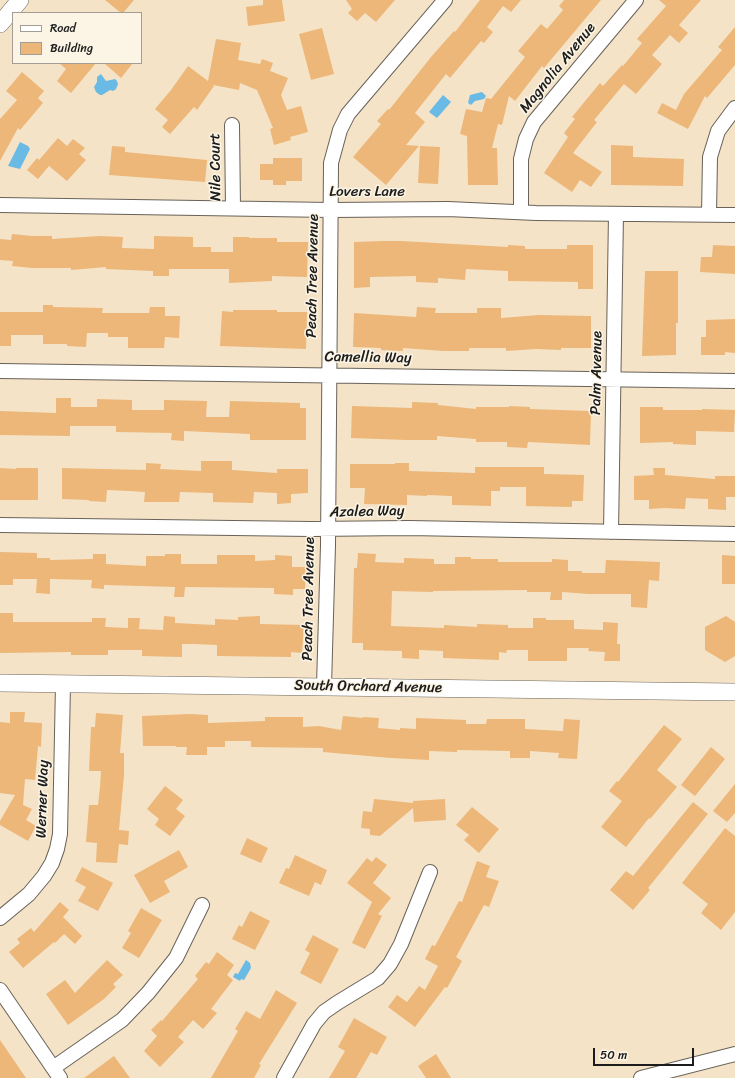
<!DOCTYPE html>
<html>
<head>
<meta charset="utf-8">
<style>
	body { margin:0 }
	#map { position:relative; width:735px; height:1078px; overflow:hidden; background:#f5e3c8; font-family:Sriracha,sans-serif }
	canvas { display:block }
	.legend { position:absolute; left:12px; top:12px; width:130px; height:52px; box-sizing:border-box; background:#fcf5e5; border:1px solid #a29e95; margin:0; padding:5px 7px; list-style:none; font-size:12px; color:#1c1c1c }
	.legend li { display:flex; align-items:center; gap:8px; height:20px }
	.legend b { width:20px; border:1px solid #a29e95 }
	.scale { position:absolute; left:593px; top:1048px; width:101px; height:18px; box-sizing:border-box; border:2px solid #1c1c1c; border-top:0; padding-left:5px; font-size:12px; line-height:14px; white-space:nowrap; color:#1c1c1c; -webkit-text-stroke:3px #fcf5e5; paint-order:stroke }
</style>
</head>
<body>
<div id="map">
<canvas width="735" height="1078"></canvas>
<ul class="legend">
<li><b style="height:5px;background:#fff"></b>Road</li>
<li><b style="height:11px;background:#ecb778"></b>Building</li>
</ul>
<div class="scale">50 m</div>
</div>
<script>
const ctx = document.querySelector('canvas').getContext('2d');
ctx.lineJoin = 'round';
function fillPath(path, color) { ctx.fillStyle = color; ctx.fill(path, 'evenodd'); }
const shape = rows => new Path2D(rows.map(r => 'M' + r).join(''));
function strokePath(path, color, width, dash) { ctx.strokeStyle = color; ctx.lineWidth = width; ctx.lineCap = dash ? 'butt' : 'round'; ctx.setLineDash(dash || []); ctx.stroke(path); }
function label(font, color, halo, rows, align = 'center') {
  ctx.font = font + ' Sriracha,sans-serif'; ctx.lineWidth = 3; ctx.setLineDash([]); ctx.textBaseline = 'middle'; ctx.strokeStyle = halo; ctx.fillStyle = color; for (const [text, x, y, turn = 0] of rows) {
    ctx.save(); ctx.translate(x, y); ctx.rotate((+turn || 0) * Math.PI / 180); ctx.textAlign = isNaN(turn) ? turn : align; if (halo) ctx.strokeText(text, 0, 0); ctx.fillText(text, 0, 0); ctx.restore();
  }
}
fillPath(shape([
	[101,74,106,81,115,79,117,81,118,84,116,89,113,91,110,90,102,95,100,95,96,92,94,87,97,82,97,77],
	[482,92,486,96,484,99,475,101,471,105,468,103,470,95],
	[443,95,451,102,437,118,429,112],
	[20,142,28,146,30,149,20,169,8,166],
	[246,960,250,963,251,968,244,980,241,979,240,981,233,977,235,973,238,974]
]), '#69bae4');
fillPath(shape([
	[105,0,134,0,123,13,121,13],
	[263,0,282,0,285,21,248,26,246,7,263,5],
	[346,0,395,0,376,22,365,13,357,21,348,13,352,9],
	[480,0,521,0,511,12,503,6,487,27,493,32,484,43,481,41,450,78,446,74,415,113,425,122,406,145,419,146,386,185,353,157,381,124,377,121,388,109,389,110,431,57,454,31,455,32],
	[564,0,601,0,544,68,542,66,515,101,509,96,502,125,498,124,492,148,497,148,498,185,468,185,467,136,460,134,466,109,482,112,486,98,491,99,525,57,518,51,541,24,547,29,563,10,559,6],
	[659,0,701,0,679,25,688,33,679,43,670,35,652,55,662,64,636,94,624,84,594,120,597,122,573,153,602,172,591,187,580,180,572,192,544,173,568,137,564,133,575,119,572,117,600,83,603,86,622,65,623,66,642,43,637,39,666,6],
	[735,27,735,65,707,98,705,96,688,129,657,113,662,103,676,110,684,94,722,50,718,47],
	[322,28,334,74,311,80,299,34],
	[216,39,241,43,238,60,260,64,262,59,273,63,270,71,288,78,281,95,287,110,301,106,308,132,290,137,291,140,274,145,270,129,273,128,257,90,240,83,239,90,213,85,214,86,197,110,194,107,170,134,162,127,168,120,155,109,171,90,188,66,208,81],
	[59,63,96,63,71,93,57,81,66,69],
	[104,63,133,63,121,78],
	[22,72,44,91,38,98,43,103,20,130,18,128,0,161,0,119,17,100,6,91],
	[58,138,67,146,73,139,85,148,79,154,86,160,67,181,49,166,38,179,27,170,37,158,39,160],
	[611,145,633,146,633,157,684,159,683,186,611,185],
	[112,146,125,147,125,152,207,160,205,182,109,175],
	[420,146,440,147,438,184,418,183],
	[273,158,302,158,302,181,286,181,286,185,273,185,273,180,260,180,260,164,273,164],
	[12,234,32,236,52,236,52,239,100,236,123,237,122,248,154,249,154,236,193,237,193,247,211,247,211,252,233,252,233,237,249,237,249,238,277,238,277,242,308,242,307,277,272,276,272,281,229,283,229,269,169,269,169,276,153,276,153,271,106,269,106,267,71,270,71,268,32,268,12,266,13,261,0,260,0,239,11,240],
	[383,241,401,241,508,247,508,245,525,246,525,249,567,249,567,245,593,245,593,289,578,289,578,282,508,281,508,271,466,269,465,280,438,278,438,283,416,282,416,276,370,277,370,287,354,288,354,242],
	[713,245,735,246,735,274,700,272,701,257,712,257],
	[645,271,678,271,678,323,676,323,676,355,642,356],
	[43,305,53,305,53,307,103,308,102,313,149,313,150,307,165,307,165,316,180,316,179,338,165,337,164,348,128,348,128,337,108,337,108,333,87,333,86,347,67,346,67,344,43,344,43,335,11,335,11,346,0,346,0,312,43,312],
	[417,307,436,308,435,313,477,313,477,308,501,308,501,318,539,315,591,316,591,348,561,348,561,350,536,349,506,351,506,348,469,348,469,351,443,351,403,348,403,351,381,350,381,348,353,347,354,313,416,317],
	[233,310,277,310,277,312,307,312,306,349,220,346,222,311,233,312],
	[735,319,735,353,725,352,725,355,701,355,701,337,706,337,706,320],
	[56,398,71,398,71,407,97,407,97,399,132,400,132,410,164,410,164,400,207,401,206,417,229,417,230,401,300,403,300,408,306,408,306,440,250,440,250,434,184,431,184,441,171,440,172,433,116,432,116,426,70,426,70,436,0,435,0,411,56,413],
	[412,402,438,403,438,405,476,409,476,407,509,407,509,406,530,407,530,409,591,411,590,445,528,442,527,448,507,447,507,442,476,442,476,439,437,436,437,440,406,440,351,438,352,406,412,408],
	[640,407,663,407,663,410,702,410,702,409,735,410,734,432,696,431,696,445,673,444,673,442,640,443],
	[201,461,232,461,232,470,277,473,277,469,308,469,308,493,291,494,291,503,277,504,277,493,254,492,253,503,213,502,213,493,180,492,179,502,144,502,145,492,129,491,107,490,106,502,89,501,89,500,62,499,62,468,146,470,146,463,161,464,160,469,201,471],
	[395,463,409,463,409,471,475,473,475,467,544,467,544,474,584,475,583,501,572,501,572,507,526,506,526,487,500,487,500,491,491,491,491,506,452,505,452,496,427,495,427,496,407,495,407,505,364,504,365,488,350,488,350,464,395,464],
	[0,468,16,469,16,468,38,468,38,500,0,500],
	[653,468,665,468,665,475,715,479,715,476,735,476,735,497,726,497,726,510,708,509,708,499,686,498,685,509,665,508,649,509,649,500,634,500,634,476,654,475],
	[0,552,37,553,37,558,50,558,50,560,93,559,93,554,106,554,106,564,146,566,146,556,165,556,165,554,181,554,181,564,217,564,217,555,255,555,255,561,275,560,275,555,292,556,292,567,306,567,305,589,293,589,293,595,274,594,274,588,185,587,184,597,174,597,175,587,104,585,104,589,91,588,92,580,50,579,50,594,36,593,37,579,13,579,13,585,0,585],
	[358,553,376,554,375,562,404,563,404,558,434,559,434,564,455,564,455,557,471,557,471,559,498,559,498,562,552,562,552,559,568,560,568,571,582,571,582,573,605,573,606,560,660,562,659,581,649,580,647,608,631,607,631,594,589,594,562,592,562,600,550,600,551,592,527,592,527,590,433,591,433,592,392,591,391,626,444,628,444,625,477,627,477,624,508,625,508,628,533,628,533,618,546,618,546,620,574,620,574,629,603,630,603,622,618,623,617,644,620,644,620,661,604,661,605,652,588,651,589,648,567,648,567,661,528,661,528,650,507,650,506,653,499,652,499,660,443,658,443,651,419,650,419,659,402,658,402,651,363,650,363,643,352,643,354,568,357,568],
	[722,555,735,556,735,584,722,584],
	[0,613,13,613,13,622,92,622,92,618,106,618,105,627,128,628,128,618,140,618,139,629,163,630,164,616,175,617,175,623,215,625,215,619,238,620,238,617,260,616,260,624,304,625,302,653,291,652,291,657,217,656,217,645,194,644,182,644,182,657,142,656,142,650,108,650,108,655,71,655,71,652,0,653],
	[726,616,735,622,735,656,725,662,705,650,705,627],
	[10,712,25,712,24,722,42,723,41,747,38,746,35,780,25,779,23,805,32,809,26,820,36,826,28,841,0,825,0,821,15,795,0,793,0,722,10,723],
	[96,713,123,715,120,753,124,753,124,775,119,830,129,831,128,845,119,844,117,863,96,862,97,843,86,842,89,805,98,805,100,787,101,771,89,771,91,727,95,727],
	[190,714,208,715,208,723,265,721,265,717,303,717,303,727,319,726,341,730,343,716,363,718,363,717,379,718,378,728,400,730,400,728,416,729,416,718,466,720,466,724,486,724,487,719,525,719,525,729,563,731,564,719,580,720,577,759,558,758,559,753,530,751,530,758,510,758,510,751,457,750,457,752,429,751,429,760,391,758,323,752,323,748,251,747,251,741,225,741,225,747,207,747,207,755,186,755,187,747,176,747,176,746,143,746,142,716],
	[664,725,682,739,657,770,677,787,650,819,649,818,626,847,601,827,622,801,609,791,617,781,618,782],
	[711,747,725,759,695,796,681,785],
	[735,784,735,813,727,822,713,811],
	[165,786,183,800,176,809,185,816,170,836,155,825,159,819,147,809],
	[374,799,413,803,413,801,445,799,446,820,414,822,413,808,380,836,370,835,370,829,361,828,363,811,372,812],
	[693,802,708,814,648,888,650,890,633,910,610,890,626,871,633,876],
	[472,807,499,829,479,853,464,840,469,835,456,825],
	[725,828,735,836,735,912,721,930,701,913,708,904,682,883],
	[247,838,268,848,261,863,240,854],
	[179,850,188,867,164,881,170,892,150,903,134,875],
	[295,855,327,870,321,885,315,882,309,896,279,883,286,868,289,869],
	[376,857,387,865,373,883,391,898,378,914,382,916,365,949,352,943,372,902,347,883,367,858,372,862],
	[477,861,490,866,486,877,499,881,489,907,484,905,456,957,462,961,447,988,445,987,415,1027,388,1007,397,995,407,1002,419,986,425,990,438,966,425,959,432,945,435,946,459,901,462,902],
	[82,867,113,883,98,911,78,901,86,887,75,881],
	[60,902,69,910,63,917,82,936,75,944,64,934,55,943,54,942,23,968,9,952,20,943,17,939,31,928,34,932],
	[141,908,162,920,139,958,122,948,131,933,128,931],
	[250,911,270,921,255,950,232,939,239,925,242,927],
	[313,935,339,949,321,984,300,973,310,953,305,950],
	[217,952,234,965,227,975,233,980,211,1009,217,1013,203,1029,193,1020,178,1037,184,1042,160,1067,144,1051,157,1036,151,1030,161,1020,162,1021,198,979,195,976,206,962,209,964],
	[107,960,123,975,113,984,116,987,104,999,68,1025,46,994,65,980,75,993],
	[276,990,297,1003,259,1064,261,1065,254,1078,211,1078,238,1031,235,1029,246,1011,260,1019],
	[354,1018,387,1037,377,1055,371,1052,356,1078,329,1078,345,1051,338,1047],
	[0,1040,26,1078,0,1078],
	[436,1054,451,1078,426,1078,418,1066],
	[114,1056,130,1078,84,1078]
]), '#ecb778');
const minor = shape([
	[232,125,233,208],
	[0,205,331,210,448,209,536,213,735,215],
	[521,212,521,159,526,139,534,122,636,0],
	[709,214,710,157,718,131,735,108],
	[0,371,735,381],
	[0,525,311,529,409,528,735,534],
	[611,532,616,214],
	[324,686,328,545,331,163,340,130,348,114,445,0],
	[0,918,29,894,44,876,52,863,57,849,60,834,63,684],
	[0,990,60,1078],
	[53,1068,122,1020,148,993,176,958,202,905],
	[284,1078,314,1024,324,1012,337,1003,378,978,390,964,401,944,430,872],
	[641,1078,735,1054]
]);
const tertiary = shape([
	[0,24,20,0],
	[0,683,735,692]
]);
strokePath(minor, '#686258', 16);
strokePath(tertiary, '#686258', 18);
strokePath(minor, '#fff', 14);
strokePath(tertiary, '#fff', 17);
label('15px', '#1c1c1c', '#fcf5e5', [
	["Magnolia Avenue",558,68,-51],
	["Nile Court",216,167,-91],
	["Lovers Lane",367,192],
	["Peach Tree Avenue",313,276,-89],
	["Camellia Way",368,358,1],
	["Palm Avenue",597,373,-89],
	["Azalea Way",367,512,-1],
	["Peach Tree Avenue",309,599,-89],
	["South Orchard Avenue",368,687,1],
	["Werner Way",43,799,-88]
]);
</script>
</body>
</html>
